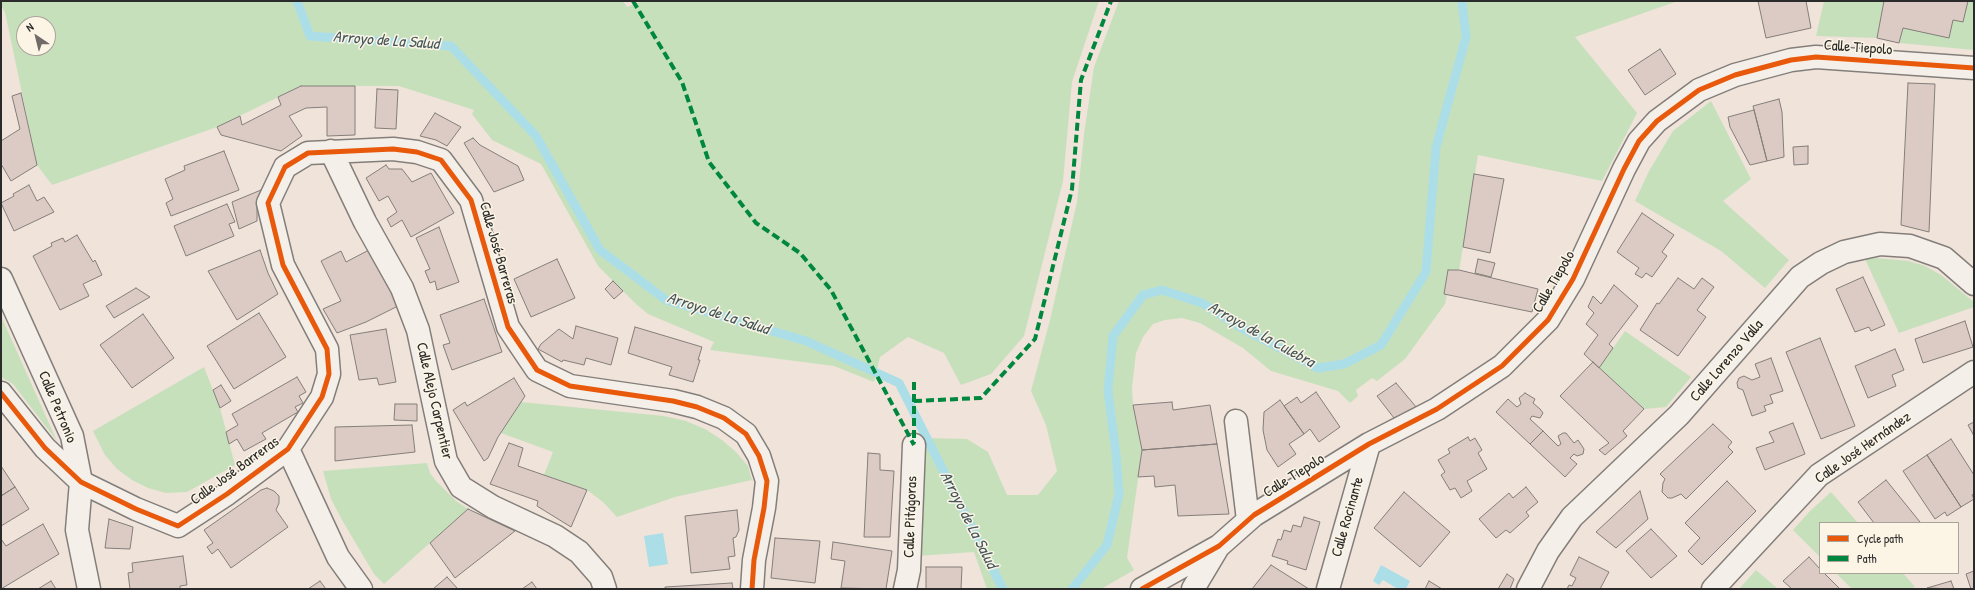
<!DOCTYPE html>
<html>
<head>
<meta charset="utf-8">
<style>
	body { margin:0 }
	#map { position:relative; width:1975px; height:590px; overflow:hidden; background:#f0e3da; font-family:"Patrick Hand",sans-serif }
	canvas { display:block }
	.frame { position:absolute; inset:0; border:2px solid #2b2b2b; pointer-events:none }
	.legend { position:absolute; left:1819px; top:522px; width:140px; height:52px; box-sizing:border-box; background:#fcf5e5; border:1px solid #a8a49b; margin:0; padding:5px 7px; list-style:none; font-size:12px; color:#2b2b2b }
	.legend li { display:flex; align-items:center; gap:8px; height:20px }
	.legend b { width:20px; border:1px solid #a8a49b }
	.north { position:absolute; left:16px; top:16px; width:40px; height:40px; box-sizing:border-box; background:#fcf5e5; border:1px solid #a8a49b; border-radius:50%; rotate:325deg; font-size:11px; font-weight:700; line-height:16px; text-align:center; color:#2b2b2b }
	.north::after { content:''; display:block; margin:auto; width:14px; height:18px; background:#706b68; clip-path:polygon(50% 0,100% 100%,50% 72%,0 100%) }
</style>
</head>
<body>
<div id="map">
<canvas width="1975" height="590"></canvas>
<div class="frame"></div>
<ul class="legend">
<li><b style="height:5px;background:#e8590c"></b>Cycle path</li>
<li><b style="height:5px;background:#00873e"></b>Path</li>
</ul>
<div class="north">N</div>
</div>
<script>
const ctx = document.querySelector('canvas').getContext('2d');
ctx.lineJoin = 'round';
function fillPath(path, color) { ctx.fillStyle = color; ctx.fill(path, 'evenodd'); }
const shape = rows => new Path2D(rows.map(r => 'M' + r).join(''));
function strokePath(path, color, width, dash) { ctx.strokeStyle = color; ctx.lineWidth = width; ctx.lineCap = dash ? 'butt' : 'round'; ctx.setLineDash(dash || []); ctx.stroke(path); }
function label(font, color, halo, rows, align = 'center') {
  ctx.font = font + ' "Patrick Hand",sans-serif'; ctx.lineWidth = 3; ctx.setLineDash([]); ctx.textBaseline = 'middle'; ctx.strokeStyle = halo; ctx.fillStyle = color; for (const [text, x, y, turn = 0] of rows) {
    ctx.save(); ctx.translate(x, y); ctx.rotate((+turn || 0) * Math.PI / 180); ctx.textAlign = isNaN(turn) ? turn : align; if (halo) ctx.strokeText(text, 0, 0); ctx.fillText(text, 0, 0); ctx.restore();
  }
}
fillPath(shape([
	[1,1,623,1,627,7,643,1,1099,1,1072,82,1063,181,1024,336,991,374,961,385,944,353,908,337,880,357,874,382,834,366,710,350,714,342,648,314,637,305,598,266,541,164,492,140,472,114,474,110,399,86,301,86,217,127,52,185,37,165,5,12,1,6],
	[24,24,48,24,48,48,24,48],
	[1119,1,1678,1,1575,37,1637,113,1602,181,1478,155,1459,271,1448,270,1444,294,1447,295,1445,304,1405,359,1377,381,1372,378,1356,390,1358,396,1350,403,1338,391,1271,371,1243,348,1200,323,1182,318,1165,320,1153,324,1143,337,1136,353,1132,388,1133,405,1142,450,1127,558,1134,570,1101,589,987,589,974,552,917,556,925,438,967,439,988,452,1007,495,1038,495,1057,471,1046,425,1031,391,1050,320,1077,202,1084,134,1094,67],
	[1824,1,1974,1,1974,50,1899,43,1877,38,1816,36],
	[1711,101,1751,179,1723,201,1789,260,1765,288,1721,251,1635,201,1649,171,1673,131],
	[1876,258,1909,261,1925,266,1941,275,1974,302,1974,307,1899,333,1865,259],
	[1,316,57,441,13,384,1,377],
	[1625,331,1691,377,1666,407,1644,409,1599,368],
	[204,367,220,408,235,465,187,492,166,493,148,488,132,480,117,469,105,455,93,431],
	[521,402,664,416,686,421,705,429,722,440,736,452,748,466,752,480,675,497,617,517,603,502,587,490,544,475,553,452,501,433],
	[427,463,430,473,436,481,456,501,468,509,384,584,374,574,342,520,331,499,323,471],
	[1831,492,1858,523,1820,523,1820,557,1793,530,1809,512],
	[1756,570,1778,589,1739,589],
	[1836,573,1903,573,1915,587,1911,589,1852,589]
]), '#c7e0bc');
fillPath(shape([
	[663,533,668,564,649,567,644,536],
	[1381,565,1410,581,1406,589,1398,589,1383,580,1379,585,1373,581]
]), '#acdee8');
strokePath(shape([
	[297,1,310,36,451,46,536,136,600,250,666,300,806,341,899,383,1003,589],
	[1072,589,1107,545,1119,494,1116,454,1108,391,1113,336,1143,295,1162,290,1202,303,1240,327,1318,368,1344,364,1381,345,1426,272,1436,147,1466,37,1462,1]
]), '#acdee8', 9);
const building = shape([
	[1758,1,1806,1,1811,28,1766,38,1758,1],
	[1884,1,1968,1,1963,22,1953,20,1949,38,1903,28,1899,43,1877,38,1884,1],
	[1660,49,1676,74,1645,95,1628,70,1660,49],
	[1908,83,1935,84,1929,232,1901,225,1908,83],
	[301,86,355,86,355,135,327,136,327,107,306,108,289,116,302,136,281,151,221,135,217,127,240,116,242,125,281,105,278,97,301,86],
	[377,89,398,90,396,129,375,128,377,89],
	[21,93,37,165,11,181,1,164,1,141,20,129,12,96,21,93],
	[1779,99,1782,112,1784,157,1767,161,1753,106,1779,99],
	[1754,110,1767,161,1750,165,1730,127,1728,117,1754,110],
	[435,113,461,127,447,146,436,140,420,136,435,113],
	[473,138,480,145,518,166,524,180,494,192,464,143,473,138],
	[1808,146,1808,164,1794,165,1793,147,1808,146],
	[224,151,239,190,171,216,166,203,173,199,165,179,185,170,184,166,224,151],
	[386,165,389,169,402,169,412,182,431,173,454,213,411,237,402,220,391,227,387,219,397,212,388,196,379,201,366,178,386,165],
	[1474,174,1504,179,1490,253,1463,247,1474,174],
	[29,185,37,201,44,197,54,212,14,231,1,203,14,196,13,194,29,185],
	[261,190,257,207,257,221,239,229,232,202,261,190],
	[227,204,235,222,229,224,234,236,186,256,174,226,227,204],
	[1642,213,1674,235,1662,252,1667,256,1652,277,1646,273,1642,278,1635,274,1639,268,1617,252,1642,213],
	[439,227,459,282,437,290,435,281,430,283,425,271,430,269,416,238,439,227],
	[77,235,93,262,95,260,102,275,83,284,89,296,60,310,33,256,52,246,51,243,63,238,65,242,77,235],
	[260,250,268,273,278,294,237,320,208,271,260,250],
	[369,250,395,295,398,306,366,322,337,333,323,309,341,301,321,261,341,251,346,262,369,250],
	[557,259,575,298,531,317,514,279,557,259],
	[1478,259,1495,263,1491,277,1475,273,1478,259],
	[1448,270,1459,270,1538,289,1532,312,1444,294,1448,270],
	[1863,277,1885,325,1871,331,1869,327,1855,332,1836,289,1863,277],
	[1678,278,1694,289,1702,278,1714,287,1697,310,1706,317,1678,356,1640,330,1657,303,1659,304,1678,278],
	[613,281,623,291,614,299,605,289,613,281],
	[1614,285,1638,306,1609,344,1613,348,1599,368,1584,354,1598,335,1586,324,1594,313,1588,307,1593,296,1601,304,1614,285],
	[136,288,150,297,114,318,106,306,136,288],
	[484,299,502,352,452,370,443,345,450,343,440,315,484,299],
	[259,313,286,357,234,389,207,346,259,313],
	[143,314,174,358,132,388,100,345,143,314],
	[1965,321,1973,347,1923,363,1915,339,1965,321],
	[576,326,618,338,611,365,586,358,584,365,563,360,562,362,538,349,541,344,559,329,573,339,576,326],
	[635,327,702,347,698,360,700,360,693,382,669,375,672,367,628,353,635,327],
	[386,329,396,382,379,385,377,378,359,380,350,335,386,329],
	[1820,338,1855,426,1821,439,1786,352,1820,338],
	[1895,349,1904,370,1892,375,1896,386,1868,398,1855,366,1895,349],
	[1771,358,1783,391,1770,395,1773,403,1764,406,1766,411,1752,416,1743,390,1738,388,1737,383,1739,378,1744,376,1752,380,1760,377,1755,364,1771,358],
	[1593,362,1644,409,1623,431,1627,436,1605,455,1599,450,1609,443,1560,396,1593,362],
	[297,377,306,392,299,396,303,403,295,407,298,412,262,433,266,439,244,451,237,439,229,444,226,432,238,425,232,414,297,377],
	[514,378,525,396,498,437,488,458,484,461,453,410,465,402,467,406,514,378],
	[1396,383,1417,408,1394,418,1377,396,1396,383],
	[221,385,231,401,220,408,213,390,221,385],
	[1316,392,1340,427,1319,442,1310,429,1304,434,1284,406,1297,397,1301,403,1316,392],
	[1525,393,1535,399,1533,403,1540,409,1543,413,1540,418,1532,416,1530,419,1543,431,1530,444,1496,412,1508,399,1517,407,1521,404,1519,398,1525,393],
	[1280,400,1304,434,1289,444,1296,454,1278,467,1267,450,1263,430,1264,412,1280,400],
	[1172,402,1173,410,1210,405,1217,444,1142,450,1133,405,1172,402],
	[395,404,417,404,417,421,394,420,395,404],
	[1974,422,1974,436,1968,425,1974,422],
	[1793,423,1805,454,1765,470,1756,448,1774,442,1769,432,1793,423],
	[1713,424,1732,442,1728,447,1733,452,1686,499,1681,494,1672,498,1668,498,1662,492,1663,483,1665,479,1660,474,1713,424],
	[412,425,415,452,335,461,335,427,412,425],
	[1543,431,1558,446,1561,444,1558,436,1563,433,1566,433,1574,443,1578,440,1584,449,1583,454,1577,456,1574,454,1570,458,1577,464,1565,477,1530,444,1543,431],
	[1468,437,1470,441,1475,438,1482,450,1478,453,1487,469,1467,481,1472,491,1461,498,1455,488,1450,490,1441,475,1445,472,1438,460,1450,453,1448,449,1468,437],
	[1951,439,1974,475,1974,493,1972,495,1974,499,1961,507,1927,455,1951,439],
	[509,443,523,448,518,466,587,490,571,527,537,506,538,501,490,484,509,443],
	[1217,444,1229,514,1178,516,1175,485,1155,487,1154,476,1138,477,1142,450,1217,444],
	[868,453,880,454,880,470,894,471,890,537,864,537,868,453],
	[1927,455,1961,507,1947,516,1945,512,1935,519,1903,471,1927,455],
	[1,466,15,487,1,496,1,466],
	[1886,480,1920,522,1918,523,1874,523,1858,502,1886,480],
	[1727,481,1756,511,1702,565,1688,551,1700,538,1685,523,1727,481],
	[15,487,29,509,1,526,1,496,15,487],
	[1526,487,1538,502,1526,512,1529,516,1510,533,1506,530,1496,538,1479,519,1509,493,1513,498,1526,487],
	[267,488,274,491,279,496,279,503,276,510,288,527,231,568,218,549,212,554,207,547,213,543,204,530,261,490,267,488],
	[1640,491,1648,519,1616,548,1596,532,1640,491],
	[1404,492,1450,532,1420,567,1374,528,1404,492],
	[468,509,515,531,455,578,430,543,468,509],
	[737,510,739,530,736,537,733,538,735,556,728,557,730,569,691,573,685,516,737,510],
	[1304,517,1320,522,1306,570,1287,564,1288,561,1272,556,1278,539,1281,540,1284,530,1291,532,1293,525,1301,527,1304,517],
	[109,519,133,527,130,549,105,548,109,519],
	[43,524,59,554,1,589,1,539,6,546,43,524],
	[1651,529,1677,556,1651,578,1626,551,1651,529],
	[775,538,820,541,815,583,771,578,775,538],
	[833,542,892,551,886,589,841,588,845,561,831,559,833,542],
	[183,556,187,585,180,586,180,589,130,589,128,573,133,572,132,563,183,556],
	[1579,557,1609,572,1600,589,1567,589,1569,585,1572,586,1576,578,1570,575,1579,557],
	[1809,557,1820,569,1820,573,1824,573,1840,589,1792,589,1783,581,1809,557],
	[1271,565,1309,589,1252,589,1271,565],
	[926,567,962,567,961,589,926,589,926,567],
	[1974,571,1974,589,1971,589,1966,574,1974,571],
	[1507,574,1514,579,1510,589,1498,589,1507,574],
	[447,577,458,589,433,589,447,577],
	[51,581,56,589,38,589,46,584,51,581],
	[320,581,326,589,308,589,320,581],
	[1429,581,1442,589,1425,589,1429,581],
	[1951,581,1954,589,1927,588,1951,581],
	[532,582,537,589,522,589,532,582],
	[732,583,733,589,665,589,665,587,732,583]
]);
fillPath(building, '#dccbc5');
strokePath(building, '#847e7a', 1);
const minor = shape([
	[331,151,365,222,402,288,418,330,446,461,461,487,493,507,555,536,579,552,601,577,605,589],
	[1,279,72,436,81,482,77,530,89,589],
	[1,393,45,448,81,482,136,509,178,526,227,494,288,449,322,397,329,374,327,349,283,265,268,203,285,167,308,153,393,149,417,152,441,160,471,200,508,327,537,370,570,386,673,401,697,407,724,418,746,434,759,456,767,481,764,508,754,560,752,589],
	[1236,421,1248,520],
	[288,449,338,557,361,589],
	[905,589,909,570,914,445],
	[1142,589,1219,546,1254,515,1369,444,1437,409,1502,366,1548,320,1573,279,1624,169,1639,141,1657,121,1699,90,1735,75,1791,60,1816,57,1974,68],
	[1193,589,1218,547],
	[1328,589,1369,444],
	[1528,589,1548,551,1572,517,1679,415,1800,277,1821,263,1844,252,1880,244,1910,246,1944,258,1974,284],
	[1713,589,1819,475,1974,372]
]);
strokePath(minor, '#847e7a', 25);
strokePath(minor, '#f4f0e9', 22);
strokePath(shape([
	[633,1,682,82,709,162,756,223,800,253,831,290,914,445],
	[914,382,914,443],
	[914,401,981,398,1035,339,1072,189,1081,80,1111,1]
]), '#00873e', 4, [8, 4]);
strokePath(shape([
	[1,393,45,448,81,482,136,509,178,526,227,494,288,449,322,397,329,374,327,349,283,265,268,203,285,167,308,153,393,149,417,152,441,160,471,200,508,327,537,370,570,386,673,401,697,407,724,418,746,434,759,456,767,481,764,508,754,560,752,589],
	[1142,589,1219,546,1254,515,1369,444,1437,409,1502,366,1548,320,1573,279,1624,169,1639,141,1657,121,1699,90,1735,75,1791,60,1816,57,1974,68]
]), '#e8590c', 5);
label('15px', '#2b2b2b', '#fcf5e5', [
	["Calle Tiepolo",1858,48,4],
	["Calle José Barreras",498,253,74],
	["Calle Tiepolo",1554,282,-60],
	["Calle Lorenzo Valla",1727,361,-49],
	["Calle Alejo Carpentier",434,401,77],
	["Calle Petronio",57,407,67],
	["Calle José Hernández",1863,448,-35],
	["Calle José Barreras",235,471,-36],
	["Calle Tiepolo",1294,476,-32],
	["Calle Pitágoras",911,517,-88],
	["Calle Rocinante",1348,517,-74]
]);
label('italic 16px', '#44575c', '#fcf5e5', [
	["Arroyo de La Salud",386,41,4],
	["Arroyo de La Salud",718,314,18],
	["Arroyo de la Culebra",1261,335,29],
	["Arroyo de La Salud",968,520,63]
]);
</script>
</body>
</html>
